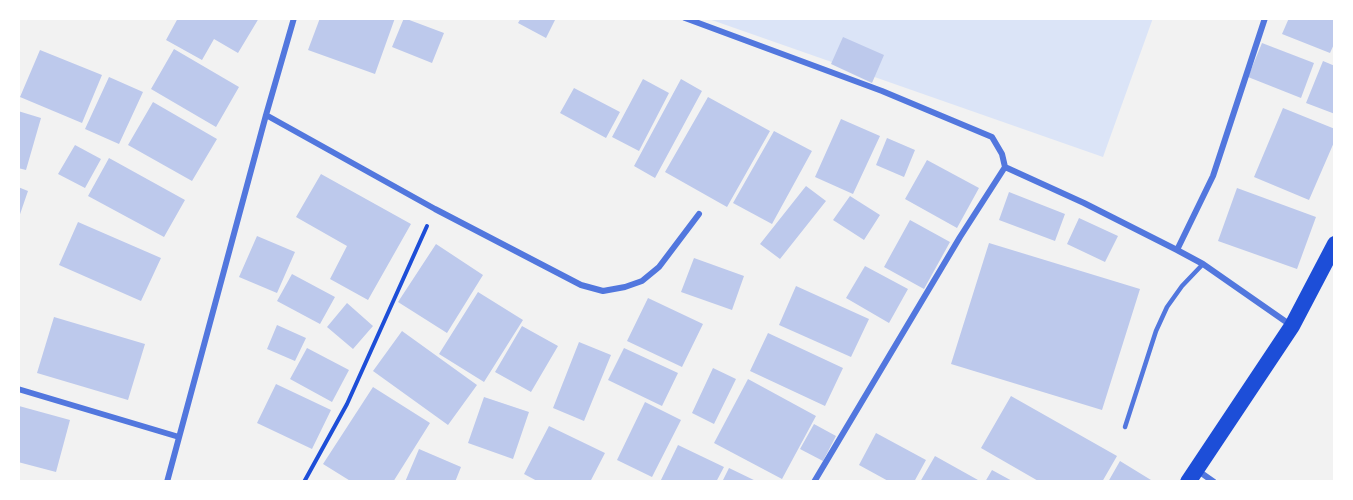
<!DOCTYPE html>
<html>
<head>
<meta charset="utf-8">
<style>
	body { margin:0 }
	#map { position:relative; width:1353px; height:500px; overflow:hidden; background:#f2f2f2; font-family:"Golos Text",sans-serif }
	canvas { display:block }
	.frame { position:absolute; inset:0; border:20px solid #fff; pointer-events:none }
</style>
</head>
<body>
<div id="map">
<canvas width="1353" height="500"></canvas>
<div class="frame"></div>
</div>
<script>
const ctx = document.querySelector('canvas').getContext('2d');
ctx.lineJoin = 'round';
function fillPath(path, color) { ctx.fillStyle = color; ctx.fill(path, 'evenodd'); }
const shape = rows => new Path2D(rows.map(r => 'M' + r).join(''));
function strokePath(path, color, width, dash) { ctx.strokeStyle = color; ctx.lineWidth = width; ctx.lineCap = dash ? 'butt' : 'round'; ctx.setLineDash(dash || []); ctx.stroke(path); }
fillPath(shape([
	[706,18,1153,18,1103,157]
]), '#dbe4f7');
fillPath(shape([
	[178,18,259,18,238,53,214,39,202,60,166,40],
	[320,18,395,18,375,74,308,50],
	[404,18,444,33,432,63,392,47],
	[521,18,556,18,546,38,518,23],
	[1289,18,1335,18,1335,42,1330,53,1282,34],
	[843,37,884,55,872,83,831,64],
	[1262,43,1314,63,1301,98,1248,77],
	[174,49,239,87,216,127,151,89],
	[40,50,102,75,82,123,20,97],
	[1323,61,1335,66,1335,114,1306,103],
	[109,77,143,92,119,144,85,129],
	[643,79,669,93,639,151,612,137],
	[681,79,702,91,655,178,634,166],
	[574,88,620,112,606,138,560,113],
	[708,97,770,131,727,207,665,172],
	[153,102,217,139,192,181,128,145],
	[1283,108,1335,129,1335,140,1309,200,1254,177],
	[18,111,41,118,26,170,18,168],
	[841,119,880,136,853,194,815,177],
	[774,131,812,151,772,224,733,203],
	[887,138,915,150,904,177,876,165],
	[75,145,101,159,85,188,58,174],
	[109,158,185,200,164,237,88,196],
	[927,160,979,188,957,228,905,199],
	[321,174,411,224,368,300,330,279,347,246,296,217],
	[806,186,826,201,780,259,760,244],
	[18,187,28,191,18,220],
	[1237,188,1316,217,1297,269,1218,241],
	[1009,192,1065,214,1055,241,999,220],
	[850,196,880,215,864,240,833,220],
	[1079,218,1118,236,1105,262,1067,244],
	[910,220,950,242,924,289,884,267],
	[78,222,161,258,141,301,59,265],
	[257,236,295,252,277,293,239,277],
	[989,243,1140,289,1102,410,951,364],
	[436,244,483,275,447,333,398,302],
	[694,258,744,276,732,310,681,292],
	[865,266,908,289,889,323,846,298],
	[292,274,335,297,320,324,277,301],
	[796,286,869,319,851,357,779,325],
	[478,292,523,320,484,382,439,354],
	[648,298,703,324,682,367,627,341],
	[347,303,373,326,353,349,327,327],
	[54,317,145,344,128,400,37,373],
	[277,325,306,338,295,361,267,349],
	[522,326,558,346,531,392,495,372],
	[402,331,477,385,448,425,373,371],
	[768,333,843,368,825,406,750,371],
	[579,342,611,355,584,421,553,408],
	[307,348,349,370,332,402,290,379],
	[624,348,678,373,662,406,608,380],
	[713,368,736,379,714,424,692,413],
	[748,379,816,416,782,479,714,443],
	[276,384,331,410,312,449,257,423],
	[373,387,430,423,393,482,352,482,323,464],
	[1011,396,1117,456,1102,482,1040,482,981,448],
	[484,397,529,412,513,459,468,443],
	[645,402,681,420,652,477,617,460],
	[19,406,70,420,56,472,18,462],
	[814,424,836,436,823,461,800,449],
	[549,426,605,453,590,482,539,482,524,474],
	[876,433,926,460,914,482,890,482,859,465],
	[678,445,724,467,716,482,660,482],
	[419,449,461,467,455,482,405,482],
	[935,456,978,480,977,482,920,482],
	[1120,461,1151,480,1150,482,1108,482],
	[729,468,758,482,722,482],
	[992,470,1014,482,985,482]
]), '#bdc9ec');
strokePath(shape([
	[304,482,347,404,427,226]
]), '#1d4ed8', 4);
strokePath(shape([
	[1125,427,1156,331,1167,307,1182,286,1203,264]
]), '#5277de', 4.5);
strokePath(shape([
	[685,18,882,91,992,137,1002,154,1005,167,960,237,814,482],
	[266,115,435,209,581,285,603,291,625,287,642,281,659,267,699,214],
	[1005,167,1084,203,1177,250,1203,264,1292,326],
	[1177,250,1213,176,1265,18],
	[18,389,179,437],
	[1197,470,1214,482],
	[167,482,266,115,294,18]
]), '#5277de', 6);
strokePath(shape([
	[1188,482,1292,326,1335,244]
]), '#1d4ed8', 16);
</script>
</body>
</html>
